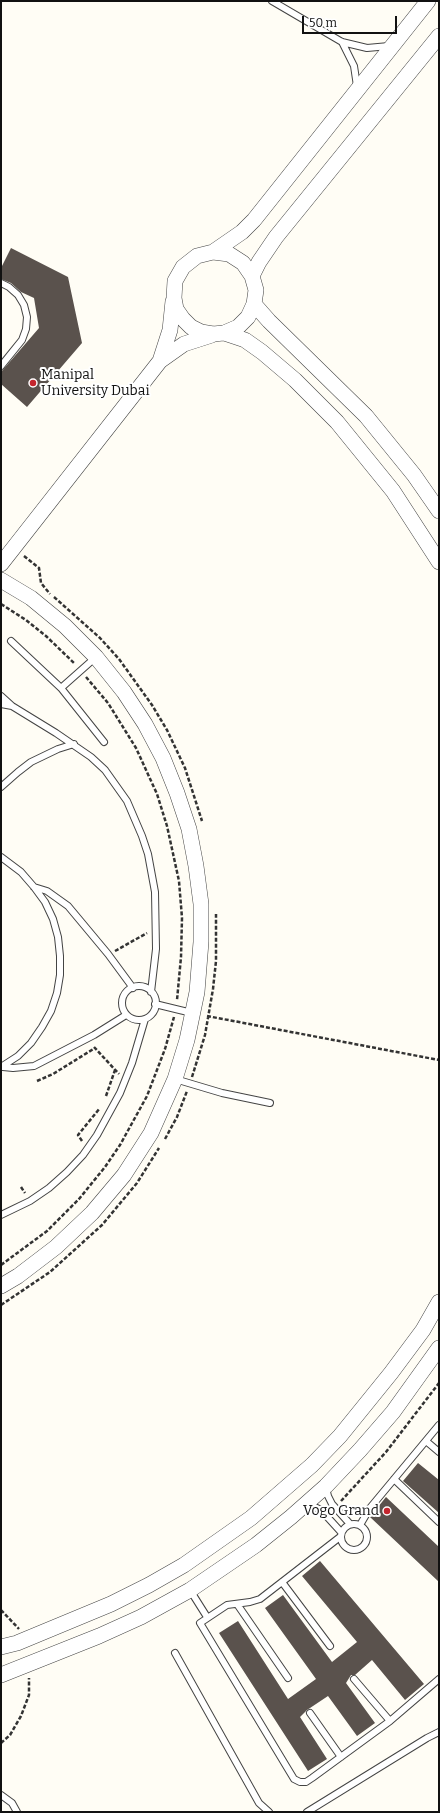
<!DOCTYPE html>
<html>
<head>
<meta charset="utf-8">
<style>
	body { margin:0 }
	#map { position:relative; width:440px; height:1813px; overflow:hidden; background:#fffdf5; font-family:Bitter,serif }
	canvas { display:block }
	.frame { position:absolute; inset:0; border:2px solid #111; pointer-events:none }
	.scale { position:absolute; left:302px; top:16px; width:95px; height:18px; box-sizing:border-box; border:2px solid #111; border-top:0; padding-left:5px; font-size:12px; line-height:14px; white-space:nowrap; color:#111; -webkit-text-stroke:3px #fff; paint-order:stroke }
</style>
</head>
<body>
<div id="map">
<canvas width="440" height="1813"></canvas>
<div class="frame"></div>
<div class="scale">50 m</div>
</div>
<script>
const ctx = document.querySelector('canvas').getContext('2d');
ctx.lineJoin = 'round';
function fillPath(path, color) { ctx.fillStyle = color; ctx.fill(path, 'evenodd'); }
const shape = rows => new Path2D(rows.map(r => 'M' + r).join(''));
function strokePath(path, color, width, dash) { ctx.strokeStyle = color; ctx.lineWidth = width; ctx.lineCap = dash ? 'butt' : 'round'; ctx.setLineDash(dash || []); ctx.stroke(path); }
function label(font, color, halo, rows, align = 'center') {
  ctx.font = font + ' Bitter,serif'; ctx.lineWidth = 4; ctx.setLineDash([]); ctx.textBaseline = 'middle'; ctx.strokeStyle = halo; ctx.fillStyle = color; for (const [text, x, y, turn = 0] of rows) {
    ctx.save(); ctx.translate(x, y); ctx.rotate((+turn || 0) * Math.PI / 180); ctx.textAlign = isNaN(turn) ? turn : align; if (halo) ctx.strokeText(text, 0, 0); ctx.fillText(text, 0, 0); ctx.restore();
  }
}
fillPath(shape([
	[11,248,68,277,82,343,27,407,1,384,1,372,39,328,34,298,21,292,11,283,1,279,1,268],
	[418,1463,439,1480,439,1513,403,1481],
	[386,1497,439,1547,439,1582,370,1517],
	[320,1561,424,1684,405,1700,372,1660,355,1675,351,1675,346,1683,375,1723,357,1736,328,1696,307,1710,300,1717,327,1759,308,1771,219,1633,238,1621,288,1699,316,1679,265,1608,283,1595,332,1662,357,1642,302,1576]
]), '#5a524d');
const service = shape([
	[272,1,342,42,367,48,389,46],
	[342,42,354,66,357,86],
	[1,283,9,287,18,295,24,305,27,317,26,329,22,340,1,366],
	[11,641,61,688,104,742],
	[61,688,96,657],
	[1,696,12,706,56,733,91,757,105,770,127,801,142,836,148,854,155,892,156,949,151,992],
	[1,704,12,706],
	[1,787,18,772,31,762,58,749,74,744],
	[1,857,21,872,34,887,45,902,53,919,58,937,60,956,60,975,57,993,51,1011,42,1027,31,1043,18,1056,1,1067],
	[34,887,47,891,68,906,108,954,133,988],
	'122 1003a17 17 0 1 1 34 0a17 17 0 1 1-34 0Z',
	[155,1004,192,1013],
	[3,1067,13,1068,34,1066,94,1035,126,1015],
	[175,1079,222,1093,270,1103],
	[1,1215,30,1201,49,1188,67,1172,83,1155,97,1135,120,1093,132,1063,145,1019],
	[426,1441,439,1452],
	[394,1479,439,1522],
	[326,1488,328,1496,332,1504,350,1524],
	[308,1504,321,1510,341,1532],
	'341 1537a13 13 0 1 1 26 0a13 13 0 1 1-26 0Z',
	[360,1525,370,1508,439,1425],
	[340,1537,260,1599,250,1602,227,1605,200,1623,294,1779,300,1782,306,1782,312,1778,390,1721,439,1679],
	[282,1582,330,1646],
	[190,1590,207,1617],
	[237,1604,288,1678],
	[175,1653,259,1803,269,1812],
	[354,1679,390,1721],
	[310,1713,341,1757],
	[1,1795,12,1803,17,1812],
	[307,1812,427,1738,439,1732]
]);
const tertiary = shape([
	[213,252,242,232,254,220,428,1],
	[252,276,259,262,276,237,439,36],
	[254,304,248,317,238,327,224,333,213,334,201,332,191,327,183,319,176,309,174,298,175,281,183,267,197,256,213,252,229,254,243,263,252,276,256,290,254,304,269,321,366,416,414,475,439,511],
	[224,333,245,340,262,352,295,380,337,422,393,491,439,562],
	[160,361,170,330,173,301],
	[1,564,160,361,184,344,212,335],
	[1,580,31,598,65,626,96,657,124,692,145,724,163,758,177,793,189,829,196,866,201,904,201,942,197,992,187,1040,175,1079,151,1133,124,1175,92,1213,56,1247,18,1276,1,1286],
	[1,1647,17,1643,111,1604,149,1585,184,1565,251,1518,312,1465,340,1436,391,1373,423,1330,439,1302],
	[1,1675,99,1636,141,1617,190,1590,256,1545,291,1517,326,1486,360,1450,393,1412,439,1348]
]);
strokePath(service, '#444', 8);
strokePath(tertiary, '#444', 16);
strokePath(shape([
	[24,556,39,568,41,583,50,594],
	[54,597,100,638,119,659,152,705,167,730,185,768,202,821],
	[1,604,26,620,46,636,75,664],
	[86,677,108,703,136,748,157,794,167,826,179,881,182,918,181,957,177,1000],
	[115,951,147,933],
	[207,1016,439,1060],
	[94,1047,119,1074],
	[192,1077,205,1035,213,989,216,961,216,914],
	[37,1081,53,1074,95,1048],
	[106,1096,115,1070],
	[165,1139,177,1117,187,1091],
	[82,1141,78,1135,100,1108],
	[21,1187,25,1193],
	[1,1265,47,1231,79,1199,105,1167,120,1145,147,1096,165,1049,174,1017],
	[1,1305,50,1272,102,1225,137,1183,159,1148],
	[341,1501,386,1452,439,1383],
	[1,1610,19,1629],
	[1,1743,10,1735,21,1716,29,1695,29,1678]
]), '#333', 2.5, [4, 2]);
strokePath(service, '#fff', 6);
strokePath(tertiary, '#fff', 15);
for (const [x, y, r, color] of [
	[33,383,4,"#c4262e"],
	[387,1511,4,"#c4262e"]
]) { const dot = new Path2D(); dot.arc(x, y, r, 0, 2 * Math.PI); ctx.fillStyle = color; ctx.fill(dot); strokePath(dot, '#fff', 1.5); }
label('14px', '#111', '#fff', [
	["Manipal",41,375],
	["University Dubai",41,391],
	["Vogo Grand",379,1511,"right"]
], 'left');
</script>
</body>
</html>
